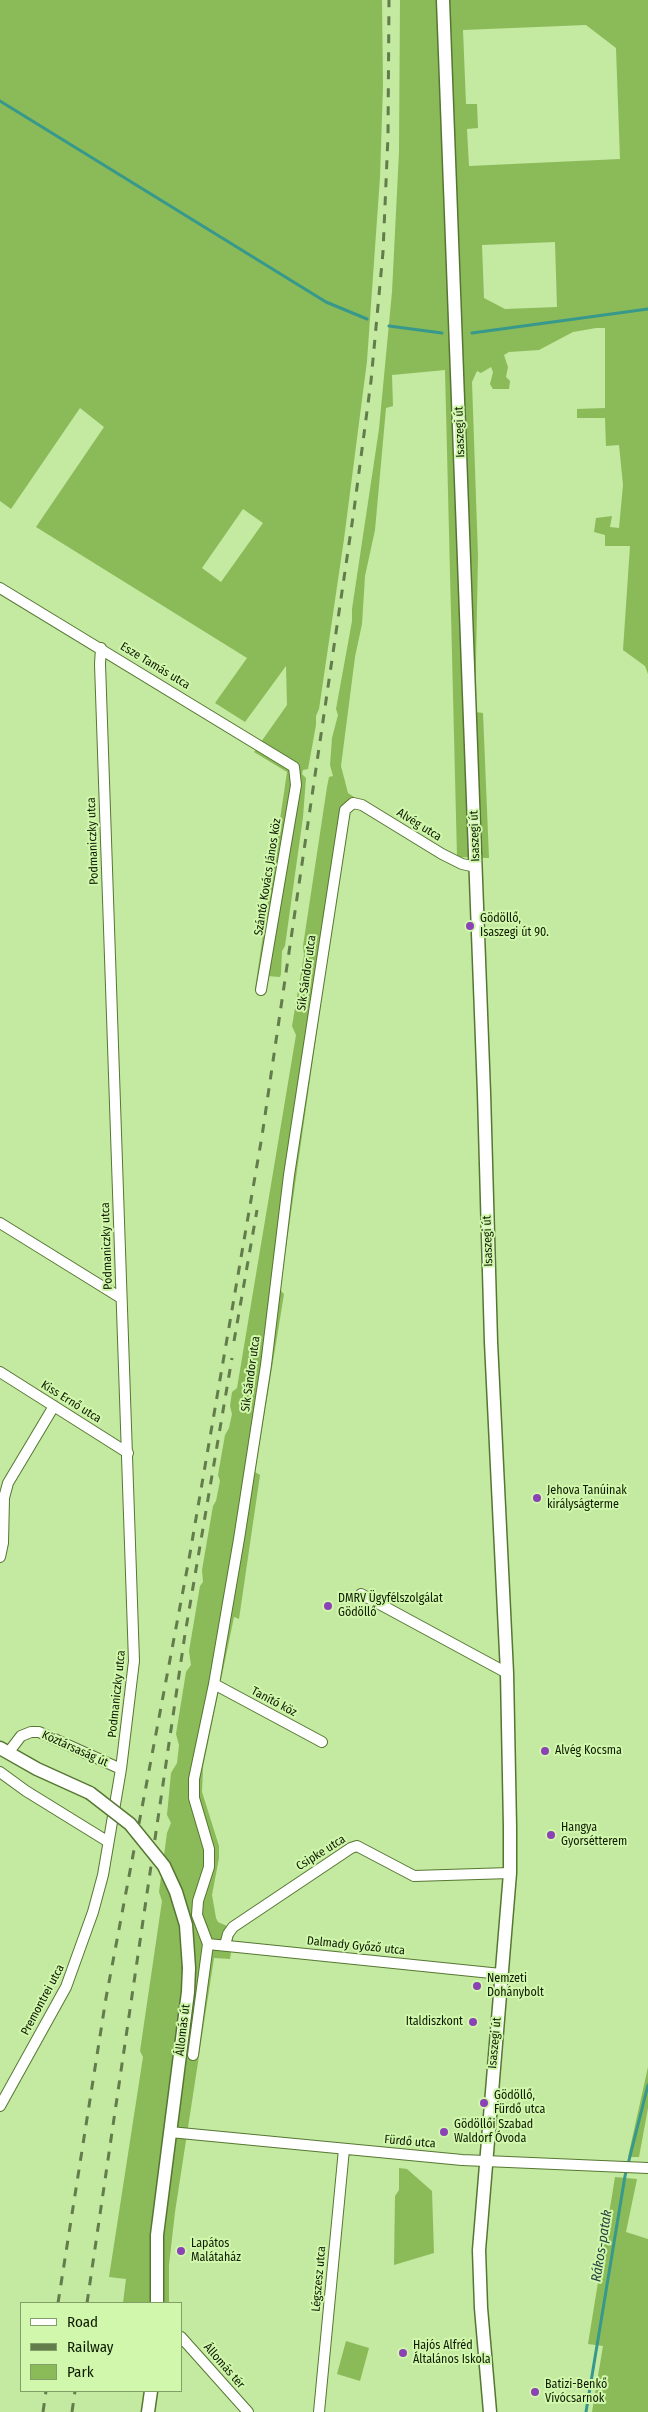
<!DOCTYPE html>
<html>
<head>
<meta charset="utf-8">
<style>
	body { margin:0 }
	#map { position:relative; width:648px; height:2412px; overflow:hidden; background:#c4e9a0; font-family:"Fira Sans Condensed",sans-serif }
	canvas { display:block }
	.legend { position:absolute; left:20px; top:2302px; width:162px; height:90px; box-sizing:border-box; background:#d1f7ad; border:1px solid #839f68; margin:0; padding:6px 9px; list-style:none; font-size:15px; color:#0e1b01 }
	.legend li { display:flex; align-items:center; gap:10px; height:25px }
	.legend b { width:25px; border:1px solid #839f68 }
</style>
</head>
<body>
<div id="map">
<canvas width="648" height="2412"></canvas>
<ul class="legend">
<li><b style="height:6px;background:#fff"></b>Road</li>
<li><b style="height:6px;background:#637c4c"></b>Railway</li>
<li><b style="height:14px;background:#8bba59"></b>Park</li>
</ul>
</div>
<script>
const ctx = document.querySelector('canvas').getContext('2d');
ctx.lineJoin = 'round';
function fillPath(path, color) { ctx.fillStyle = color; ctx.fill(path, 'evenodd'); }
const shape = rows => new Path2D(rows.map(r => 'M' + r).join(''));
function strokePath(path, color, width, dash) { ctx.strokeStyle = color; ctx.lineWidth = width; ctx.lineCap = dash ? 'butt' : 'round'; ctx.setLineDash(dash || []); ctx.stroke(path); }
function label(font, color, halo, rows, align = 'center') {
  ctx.font = font + ' "Fira Sans Condensed",sans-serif'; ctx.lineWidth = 4; ctx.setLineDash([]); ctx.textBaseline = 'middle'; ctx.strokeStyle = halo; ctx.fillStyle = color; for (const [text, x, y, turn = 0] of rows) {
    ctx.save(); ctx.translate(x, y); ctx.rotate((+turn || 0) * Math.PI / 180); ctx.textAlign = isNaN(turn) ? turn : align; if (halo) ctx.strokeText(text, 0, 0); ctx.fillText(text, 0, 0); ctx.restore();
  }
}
fillPath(shape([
	[0,0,382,0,383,86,380,177,367,361,344,539,319,709,316,716,316,725,308,769,303,770,302,774,306,778,303,817,285,946,282,951,281,974,280,977,267,976,263,992,255,989,287,772,254,752,287,705,286,666,245,722,215,703,247,658,36,527,104,427,80,408,11,509,0,501],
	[243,509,263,523,221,582,202,568],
	[400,0,648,0,648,674,645,666,623,650,630,546,605,546,605,535,594,532,596,518,612,516,610,527,619,528,623,485,619,445,606,446,605,418,577,418,577,409,605,408,605,328,596,328,573,332,539,350,509,352,504,355,508,367,506,377,510,381,509,389,493,389,490,384,493,372,491,367,481,373,477,371,472,382,478,556,475,712,483,713,489,858,457,857,445,370,392,375,393,406,386,408,375,530,365,576,362,624,355,657,341,766,348,793,354,797,347,820,280,1290,284,1294,255,1472,260,1475,239,1619,234,1617,203,1767,202,1792,219,1846,219,1858,212,1895,216,1918,218,1922,227,1926,236,1920,230,1959,214,1958,175,2212,169,2265,169,2303,123,2303,126,2279,109,2277,143,2057,140,2051,162,1901,159,1892,167,1833,171,1823,167,1815,171,1773,177,1763,179,1745,176,1734,186,1672,191,1665,189,1651,200,1586,203,1582,202,1570,213,1506,216,1501,220,1481,218,1475,225,1435,229,1428,232,1414,230,1406,232,1392,237,1388,296,1035,292,1026,304,955,303,946,327,787,329,777,333,776,330,765,332,738,338,715,336,709,352,621,352,609,379,429,392,292,399,152],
	[586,25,616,48,620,159,469,166,467,129,478,128,477,104,466,104,463,30],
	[555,242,557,307,505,309,484,298,482,245],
	[648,2067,648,2108,639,2157,628,2157],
	[399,2168,407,2169,432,2191,434,2253,394,2265,395,2196,399,2190],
	[615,2177,637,2179,626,2232,648,2239,648,2412,592,2412,603,2346,588,2344],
	[346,2341,369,2348,360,2381,337,2374]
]), '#8bba59');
strokePath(shape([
	[0,101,326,302,367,319],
	[389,326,442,333],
	[472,333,648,309],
	[586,2412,625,2176,648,2085]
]), '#37988c', 3);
const minor = shape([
	[0,588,294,767,296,785,261,990],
	[0,1223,121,1298],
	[0,1372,128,1453],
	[0,1557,3,1543,4,1498,8,1483,54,1406],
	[361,1594,507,1673],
	[214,1684,322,1742],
	[8,1753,21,1736,31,1732,39,1732,121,1769],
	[0,1772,26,1791,107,1841],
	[208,1944,197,1915,198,1901,209,1867,209,1849,194,1798,194,1779,214,1684,239,1539,266,1365,289,1175,345,810,353,803,362,805,442,854,462,864,476,867],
	[208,1944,501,1974],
	[225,1945,228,1934,233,1927,351,1848,357,1846,414,1876,510,1873],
	[193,2055,208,1944],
	[0,2106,66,1987,93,1912,103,1875,121,1769,134,1661,100,664,101,648],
	[170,2132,462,2160,648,2168],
	[181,2337,248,2412],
	[319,2412,344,2149]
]);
const major = shape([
	[443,0,484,1093,491,1342,507,1673,510,1827,510,1873,479,2250,481,2308,490,2412],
	[0,1748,37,1769,90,1793],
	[157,2303,157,2235,188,1992,189,1968],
	[148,2412,151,2391]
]);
strokePath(minor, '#567732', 12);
strokePath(major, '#567732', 15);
strokePath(minor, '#fff', 10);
strokePath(major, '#fff', 12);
strokePath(shape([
	[234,1341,257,1210],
	[58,2303,106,1998,189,1559,262,1136,354,510,371,381,383,252,388,136,389,0],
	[87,2303,185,1634,232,1358],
	[43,2412,46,2391],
	[72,2412,75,2391]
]), '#637c4c', 3, [9, 9]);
const majorBridge = shape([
	[90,1793,130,1824,164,1866,176,1892,186,1925,189,1968]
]);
strokePath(majorBridge, '#567732', 15, []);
strokePath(majorBridge, '#fff', 12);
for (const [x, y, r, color] of [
	[470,926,5,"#8a42b5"],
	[537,1498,5,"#8a42b5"],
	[328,1606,5,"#8a42b5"],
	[545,1751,5,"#8a42b5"],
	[551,1835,5,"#8a42b5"],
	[477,1986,5,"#8a42b5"],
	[473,2022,5,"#8a42b5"],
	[484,2103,5,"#8a42b5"],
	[444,2132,5,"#8a42b5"],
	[181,2251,5,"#8a42b5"],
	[403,2353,5,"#8a42b5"],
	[535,2392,5,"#8a42b5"]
]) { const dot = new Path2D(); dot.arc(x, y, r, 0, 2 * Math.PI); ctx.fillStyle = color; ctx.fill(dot); strokePath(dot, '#d1f7ad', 2); }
label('12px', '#0e1b01', '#d1f7ad', [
	["Isaszegi út",460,432,-92],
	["Esze Tamás utca",155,666,31],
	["Alvég utca",419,825,32],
	["Isaszegi út",475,836,-92],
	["Podmaniczky utca",93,841,-92],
	["Szántó Kovács János köz",268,877,-81],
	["Sík Sándor utca",307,973,-82],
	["Isaszegi út",488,1241,-92],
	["Podmaniczky utca",107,1246,-92],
	["Sík Sándor utca",251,1374,-82],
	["Kiss Ernő utca",71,1402,32],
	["Podmaniczky utca",117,1694,-84],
	["Tanító köz",274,1702,28],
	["Köztársaság út",75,1749,24],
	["Csipke utca",321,1853,-32],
	["Dalmady Győző utca",356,1946,6],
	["Premontrei utca",43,2000,-62],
	["Állomás út",183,2030,-83],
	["Isaszegi út",495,2043,-85],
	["Fürdő utca",410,2142,5],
	["Légszesz utca",319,2279,-85],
	["Állomás tér",224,2366,49]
]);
label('12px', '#0e1b01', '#d1f7ad', [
	["Gödöllő,",480,919],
	["Isaszegi út 90.",480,933],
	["Jehova Tanúinak",547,1491],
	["királyságterme",547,1505],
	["DMRV Ügyfélszolgálat",338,1599],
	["Gödöllő",338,1613],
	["Alvég Kocsma",555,1751],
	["Hangya",561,1828],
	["Gyorsétterem",561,1842],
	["Nemzeti",487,1979],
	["Dohánybolt",487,1993],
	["Italdiszkont",463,2022,"right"],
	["Gödöllő,",494,2096],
	["Fürdő utca",494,2110],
	["Gödöllői Szabad",454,2125],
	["Waldorf Óvoda",454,2139],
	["Lapátos",191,2244],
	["Malátaház",191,2258],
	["Hajós Alfréd",413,2346],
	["Általános Iskola",413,2360],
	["Batizi-Benkő",545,2385],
	["Vívócsarnok",545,2399]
], 'left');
label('italic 14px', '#284442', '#d1f7ad', [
	["Rákos-patak",602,2246,-81]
]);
</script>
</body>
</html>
